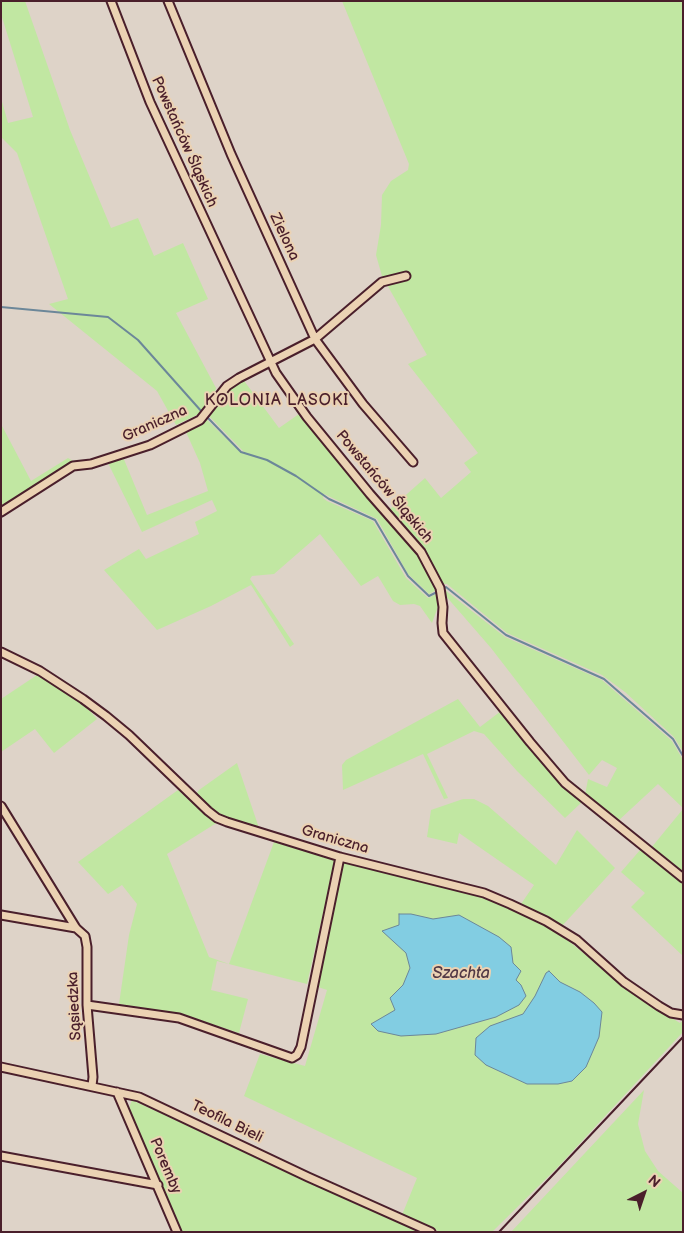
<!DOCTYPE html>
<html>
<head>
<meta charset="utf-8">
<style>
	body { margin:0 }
	#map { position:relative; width:684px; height:1233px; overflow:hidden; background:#ded3c8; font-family:"Balsamiq Sans",sans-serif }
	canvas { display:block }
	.frame { position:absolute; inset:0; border:2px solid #4a1f2b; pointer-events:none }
	.north { position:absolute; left:619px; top:1168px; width:50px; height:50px; -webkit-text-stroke:4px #ebd2b3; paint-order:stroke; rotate:41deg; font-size:14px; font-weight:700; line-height:20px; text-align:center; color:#4a1f2b }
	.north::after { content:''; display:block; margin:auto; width:18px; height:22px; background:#4a1f2b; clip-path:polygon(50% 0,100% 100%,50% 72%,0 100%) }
</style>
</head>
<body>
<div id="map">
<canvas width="684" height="1233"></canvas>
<div class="frame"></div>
<div class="north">N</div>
</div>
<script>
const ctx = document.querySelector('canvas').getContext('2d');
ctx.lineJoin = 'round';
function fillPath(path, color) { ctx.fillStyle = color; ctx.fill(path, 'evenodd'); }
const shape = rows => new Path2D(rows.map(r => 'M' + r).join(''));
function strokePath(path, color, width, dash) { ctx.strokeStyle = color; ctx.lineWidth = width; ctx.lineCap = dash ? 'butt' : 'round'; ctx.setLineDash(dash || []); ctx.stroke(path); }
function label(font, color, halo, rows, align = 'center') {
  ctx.font = font + ' "Balsamiq Sans",sans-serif'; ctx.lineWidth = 4; ctx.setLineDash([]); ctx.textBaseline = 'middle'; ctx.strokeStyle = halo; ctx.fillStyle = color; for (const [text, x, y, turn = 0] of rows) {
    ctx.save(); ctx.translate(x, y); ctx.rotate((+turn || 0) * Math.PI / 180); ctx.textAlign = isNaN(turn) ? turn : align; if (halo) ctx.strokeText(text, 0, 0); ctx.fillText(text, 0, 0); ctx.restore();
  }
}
fillPath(shape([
	[1,1,25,1,70,130,111,228,138,218,154,256,183,243,208,299,176,313,216,388,214,395,209,403,197,415,176,425,157,391,49,304,68,299,17,153,1,137,1,98,8,123,33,117,1,14],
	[342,1,683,1,683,752,674,737,625,692,602,675,507,633,447,584,443,584,428,557,389,510,425,478,441,498,471,472,464,463,478,453,408,364,427,355,382,276,376,255,381,225,382,195,391,181,408,170,409,164],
	[242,378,279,428,299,414,418,555,431,577,437,590,429,594,408,574,377,519,324,494,323,498,327,501,373,521,406,578,428,598,438,593,440,601,432,623,420,606,414,604,400,605,393,601,378,576,361,586,320,534,274,574,252,576,250,579,294,644,290,647,251,585,211,606,157,630,104,570,139,549,146,559,199,534,195,522,217,511,212,500,142,532,108,463,123,457,147,515,208,491,200,463,186,432,204,417,240,452,244,452,207,414,228,387],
	[1,424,31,481,68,458,75,462,1,509],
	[445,590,505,637,602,680,672,741,683,760,683,808,658,784,618,821,585,795,588,779,607,787,617,768,602,760,589,775,491,648,445,595],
	[37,675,77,697,97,719,54,753,35,729,1,752,1,699],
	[458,699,480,727,501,711,566,788,582,802,565,818,517,771,484,734,474,731,427,754,448,798,444,799,423,754,343,790,342,765,346,760],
	[237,763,259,828,224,819,207,808,197,799,196,794,199,790],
	[178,790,202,812,218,822,167,854,209,957,229,964,274,842,335,860,307,984,217,961,211,990,248,999,239,1033,181,1014,119,1004,129,935,137,904,122,885,108,894,78,862],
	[463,799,474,799,488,806,556,865,577,830,615,868,562,926,521,904,534,885,459,833,457,844,427,837,431,810],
	[683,809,683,876,651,848],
	[641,849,683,883,683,956,631,907,645,893,621,872],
	[350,862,489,897,560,934,637,997,680,1023,683,1020,683,1032,556,1169,492,1232,440,1232,402,1215,417,1178,244,1096,260,1054,305,1066,327,990,318,987,343,863],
	[644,1090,638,1124,645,1151,658,1171,683,1193,683,1232,511,1232],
	[132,1100,327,1190,421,1232,180,1232,129,1108]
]), '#c1e7a2');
const water = shape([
	[399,914,411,914,433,919,459,915,499,937,511,947,513,963,521,971,516,980,521,985,526,996,519,1005,496,1017,436,1034,401,1036,378,1031,371,1024,395,1010,390,998,403,985,410,968,406,953,382,931,399,925,399,914],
	[549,971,560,982,580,992,594,1003,602,1012,599,1037,586,1067,572,1081,558,1084,527,1084,486,1065,475,1055,476,1038,490,1026,523,1014,535,996,546,973,549,971]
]);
fillPath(water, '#82cde2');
strokePath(water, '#6c8799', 1);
strokePath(shape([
	[1,307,108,317,138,340,202,412],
	[207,417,241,452,267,460,296,476,329,499,375,520,408,576,429,596,437,592],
	[443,589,446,587,506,635,604,679,673,739,683,756]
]), '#6c8799', 2);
const minor = shape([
	[111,1,150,102,276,373,307,417,370,494,421,552,440,588,443,607,442,623,443,633,530,742,565,783,683,878],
	[168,1,231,154,315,339,363,404,413,462],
	[1,512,73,466,91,464,150,445,200,420,227,386,239,378,315,339,382,282,406,276],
	[1,652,40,671,83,699,106,716,129,735,208,811,217,818,227,822,340,857,484,893,510,904,546,921,577,940,624,982,659,1006,671,1013,683,1015],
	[1,806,76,928,85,936,87,947,87,1005,93,1077,92,1086],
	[1,915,76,928],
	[87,1005,179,1018,292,1058,297,1055,301,1047,340,857],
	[1,1067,139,1097,308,1177,431,1232],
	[117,1092,177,1232],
	[1,1156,158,1185]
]);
strokePath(minor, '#4a1f2b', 11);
strokePath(minor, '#ebd2b3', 7);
strokePath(shape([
	[499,1232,683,1037]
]), '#4a1f2b', 2);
label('15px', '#4a1f2b', '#ebd2b3', [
	["Powstańców Śląskich",184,142,66],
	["Zielona",284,237,65],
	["Graniczna",155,424,-24],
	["Powstańców Śląskich",384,487,50],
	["Graniczna",335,840,16],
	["Sąsiedzka",75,1006,-93],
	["Teofila Bieli",227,1122,26],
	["Poremby",165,1166,67]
]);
ctx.letterSpacing = '1px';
label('16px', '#4a1f2b', '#ebd2b3', [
	["KOLONIA LASOKI",277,401]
]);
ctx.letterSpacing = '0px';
label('italic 16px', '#523946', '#ebd2b3', [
	["Szachta",461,974]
]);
</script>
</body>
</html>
